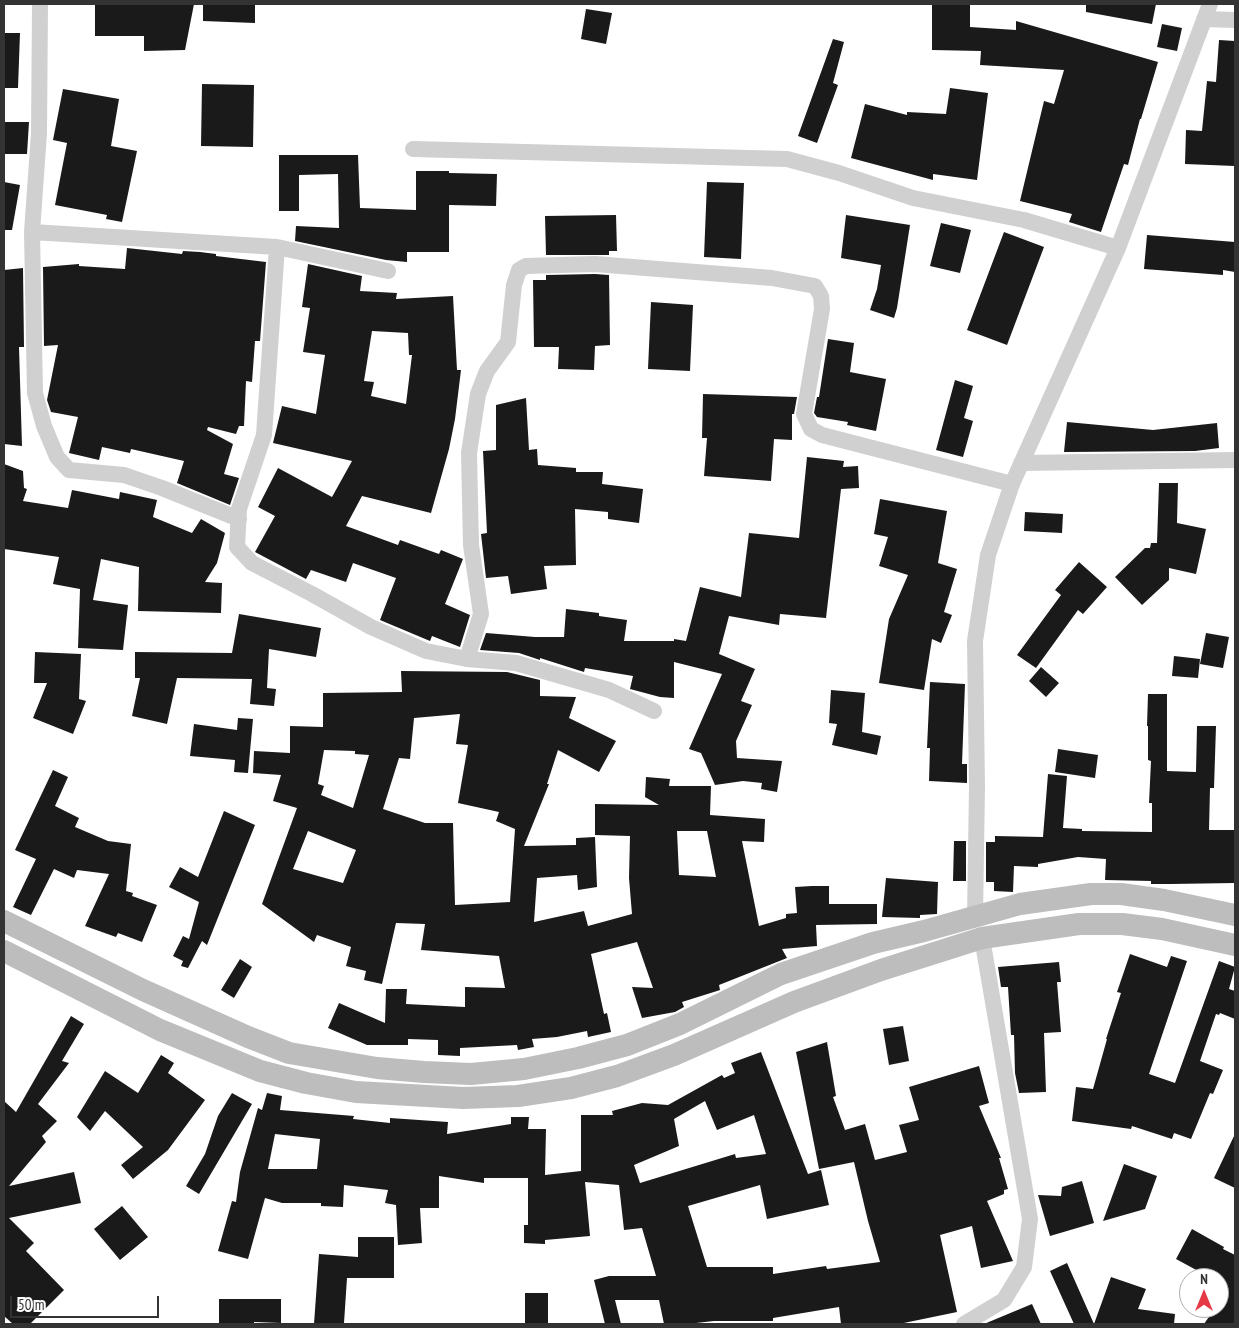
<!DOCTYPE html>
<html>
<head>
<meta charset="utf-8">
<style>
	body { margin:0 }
	#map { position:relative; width:1239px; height:1328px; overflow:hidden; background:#fff; font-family:"PT Sans Narrow",sans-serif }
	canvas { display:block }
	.frame { position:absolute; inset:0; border:5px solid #333; pointer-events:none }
	.north { position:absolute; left:1179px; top:1268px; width:50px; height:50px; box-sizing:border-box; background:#fff; border:1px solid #adadad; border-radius:50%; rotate:0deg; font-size:14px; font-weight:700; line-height:20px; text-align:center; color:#333 }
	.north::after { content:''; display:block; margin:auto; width:18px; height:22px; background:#e63946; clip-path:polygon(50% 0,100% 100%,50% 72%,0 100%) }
	.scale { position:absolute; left:10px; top:1296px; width:149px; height:22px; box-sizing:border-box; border:2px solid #333; border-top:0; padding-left:6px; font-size:15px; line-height:18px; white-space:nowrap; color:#333; -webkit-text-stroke:4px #fff; paint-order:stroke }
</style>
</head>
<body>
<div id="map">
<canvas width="1239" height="1328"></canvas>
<div class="frame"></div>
<div class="north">N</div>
<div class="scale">50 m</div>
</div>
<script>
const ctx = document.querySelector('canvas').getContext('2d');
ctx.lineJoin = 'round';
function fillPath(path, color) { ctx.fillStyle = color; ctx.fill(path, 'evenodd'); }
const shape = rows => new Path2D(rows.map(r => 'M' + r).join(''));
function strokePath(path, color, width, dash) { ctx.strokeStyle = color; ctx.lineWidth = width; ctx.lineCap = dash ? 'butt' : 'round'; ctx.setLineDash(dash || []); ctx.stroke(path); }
fillPath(shape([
	[95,4,194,4,185,50,144,51,144,36,95,36],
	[203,4,255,4,255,23,203,21],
	[932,4,970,4,970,27,1016,30,1016,21,1158,62,1141,119,1140,119,1128,165,1124,164,1101,232,1069,222,1072,214,1020,201,1044,101,1054,104,1064,70,980,65,981,51,932,50],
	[1086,4,1156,4,1152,24,1086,12],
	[586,9,612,13,606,44,581,39],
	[1162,24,1182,28,1177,51,1157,47],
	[4,33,20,33,18,88,4,88],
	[833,39,844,42,833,83,838,85,817,143,798,136],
	[1219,40,1235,41,1235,166,1185,164,1186,130,1202,131,1207,81,1216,82],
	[202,84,254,85,253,147,201,146],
	[950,88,988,93,977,180,933,174,933,180,851,158,865,104,907,115,907,112,946,114],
	[63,89,119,99,111,146,137,151,122,222,106,219,107,215,55,205,67,143,53,140],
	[4,122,29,122,27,154,4,154],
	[279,155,358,155,360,208,416,210,416,171,449,171,449,173,497,174,496,206,449,205,449,252,407,252,407,262,386,260,295,241,296,226,339,228,338,174,299,175,299,211,279,211],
	[4,182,20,185,12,230,4,230],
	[707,182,744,183,741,259,704,257],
	[616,215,617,251,609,251,609,255,546,255,545,216],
	[846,215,910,225,897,308,894,318,870,310,877,289,881,265,841,258],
	[941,223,971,230,960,273,930,266],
	[1004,232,1044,247,1007,345,967,330],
	[1147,235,1235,242,1235,272,1223,270,1223,275,1144,269],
	[127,248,182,254,183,251,200,252,216,254,216,256,266,262,260,341,255,341,252,382,246,381,244,426,239,426,236,434,208,427,207,430,233,444,224,474,239,478,230,505,177,483,184,461,131,449,130,453,102,447,99,460,69,453,78,417,51,412,47,400,58,345,44,346,43,267,79,264,79,266,125,269],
	[308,264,362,276,360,291,397,293,396,299,453,296,457,370,461,370,455,419,449,449,431,513,362,496,346,526,398,545,400,540,439,554,441,550,463,559,445,604,470,615,460,647,432,636,430,641,380,620,396,578,353,563,346,582,311,570,306,579,255,552,275,516,258,507,278,468,332,497,352,461,273,443,282,406,316,414,325,355,303,352,310,308,302,307],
	[372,331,408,333,409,355,412,355,406,404,371,396,374,382,364,381],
	[23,268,24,347,19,347,22,446,4,444,4,270],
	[595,274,609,275,610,345,595,346,594,370,558,369,559,347,534,347,533,280,546,280,546,275],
	[651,302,693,305,690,371,648,369],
	[828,339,854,343,850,372,886,379,876,431,847,425,848,422,817,417,814,413,817,397,819,397],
	[955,380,973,386,964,418,973,421,963,457,936,450],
	[703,394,797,397,794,414,792,414,792,440,774,439,771,481,704,476,707,438,702,438],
	[526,398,529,450,537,449,538,465,576,468,576,472,603,472,602,484,643,489,639,523,608,519,608,512,575,509,576,565,544,566,547,589,511,594,508,576,486,578,481,534,487,533,483,451,496,450,496,405],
	[1067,422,1153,430,1217,423,1219,448,1195,451,1064,452],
	[807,457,844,461,843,467,858,466,859,488,841,489,826,618,780,614,779,625,729,616,719,654,755,669,741,701,752,705,736,741,737,758,782,761,777,792,761,789,762,783,743,781,715,785,701,753,689,749,722,674,674,662,674,698,660,697,630,689,633,676,585,668,584,672,540,658,540,660,519,653,480,650,486,633,535,637,564,637,566,609,599,613,599,616,627,620,624,641,674,641,674,639,686,641,700,587,741,597,749,533,799,538],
	[4,464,23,471,24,488,27,489,23,501,68,508,72,490,119,499,120,492,157,500,153,517,192,533,201,519,225,533,217,563,205,582,222,583,221,613,138,611,139,567,101,559,93,600,128,605,123,650,78,648,80,589,53,584,59,557,4,549],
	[1159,483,1178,483,1177,523,1206,529,1196,574,1169,568,1169,580,1142,605,1115,577,1145,548,1150,548,1151,543,1157,543],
	[880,499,947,511,938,563,957,569,944,612,952,615,941,643,932,639,924,690,879,683,889,619,908,575,879,566,888,537,874,534],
	[1025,512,1063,514,1062,533,1024,531],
	[1079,562,1107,587,1083,614,1078,610,1036,668,1017,655,1061,595,1055,590],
	[239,614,321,628,316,657,269,649,267,688,276,689,274,706,250,704,252,679,177,678,167,724,132,716,140,678,135,678,135,652,232,653],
	[1206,633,1229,637,1223,668,1200,664],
	[35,652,81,654,79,699,86,701,73,734,33,718,47,683,34,683],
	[1174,656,1200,659,1198,678,1172,676],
	[1041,667,1059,683,1046,697,1029,681],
	[401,671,507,672,540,680,540,696,576,697,569,718,616,741,599,772,558,750,547,784,549,784,524,846,576,845,576,838,595,837,597,887,578,890,577,875,537,878,534,922,584,911,588,926,632,914,629,878,630,836,595,835,595,804,659,805,645,797,646,777,670,779,669,786,711,786,710,815,765,819,764,842,742,841,759,926,786,918,786,914,797,913,795,887,812,886,829,886,829,904,877,904,877,924,816,925,817,946,782,949,787,958,719,985,720,990,717,991,682,1002,684,1007,675,1012,642,1018,632,987,653,988,637,942,591,954,604,1014,607,1013,611,1032,588,1037,587,1031,557,1037,532,1039,534,1047,518,1050,517,1045,460,1048,460,1056,438,1055,438,1040,408,1039,408,1045,367,1045,328,1028,339,1003,385,1023,386,989,407,989,406,1004,465,1007,465,987,505,988,499,956,421,950,425,924,396,923,382,984,364,980,366,971,346,966,351,947,317,935,314,942,262,904,297,808,273,801,281,775,253,773,254,751,290,753,290,726,323,727,323,693,402,692],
	[460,714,456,744,468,745,458,803,499,812,496,821,515,829,510,902,455,905,453,823,425,823,383,809,399,758,410,759,414,718],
	[324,750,355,751,355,754,369,755,353,808,321,795,324,786,318,784],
	[308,831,356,850,343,883,293,869],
	[677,831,707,831,716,877,679,875],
	[930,682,965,684,962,764,967,764,967,783,929,781,930,748,927,748],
	[831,690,865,693,862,732,881,736,877,755,832,745,837,724,829,723],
	[1148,694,1167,694,1167,771,1196,772,1197,726,1216,726,1214,788,1210,788,1209,830,1235,830,1235,883,1170,884,1151,884,1151,881,1105,880,1106,859,1078,857,1038,864,1038,867,1014,866,1013,892,994,891,994,882,986,882,986,842,995,842,995,836,1043,837,1048,774,1067,776,1063,828,1082,829,1082,831,1152,832,1152,803,1149,803,1151,761,1148,760,1148,726,1147,726],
	[238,718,253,719,248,773,234,772,235,760,190,756,194,724,237,730],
	[1058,749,1098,755,1095,778,1055,772],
	[53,770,68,777,55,806,79,818,75,827,108,841,131,844,126,891,133,893,132,896,157,905,142,942,118,933,116,937,85,926,109,874,77,870,74,878,54,869,31,915,13,907,36,859,15,850],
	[224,811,255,825,207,945,202,941,188,968,181,966,183,961,173,956,183,936,189,939,199,902,169,887,180,867,198,877],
	[954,841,966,841,966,881,953,881],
	[886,878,938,882,937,914,920,915,920,918,882,917],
	[1130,954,1167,967,1171,956,1187,961,1149,1074,1175,1083,1219,961,1235,967,1229,989,1235,991,1235,1019,1220,1013,1219,1015,1216,1014,1200,1061,1223,1070,1213,1094,1210,1093,1191,1139,1174,1133,1172,1139,1132,1126,1131,1129,1072,1121,1076,1087,1093,1089,1107,1039,1106,1039,1121,993,1117,992],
	[240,959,252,967,234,998,221,990],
	[1059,962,1061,982,1057,982,1061,1032,1044,1033,1046,1092,1019,1093,1015,1073,1014,1035,1011,1035,1008,987,1001,987,998,967],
	[71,1016,84,1024,62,1061,69,1063,38,1104,57,1121,42,1136,46,1142,9,1186,74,1172,81,1203,9,1218,34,1243,26,1251,64,1290,30,1324,13,1324,4,1316,4,1101,16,1112],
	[903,1026,909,1061,889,1065,883,1029],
	[827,1042,836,1096,833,1097,845,1130,865,1124,875,1160,907,1152,899,1125,919,1120,909,1087,979,1066,989,1103,979,1106,1001,1158,999,1158,1008,1189,1004,1190,1004,1194,987,1201,1013,1261,981,1268,972,1226,940,1235,957,1312,899,1324,841,1324,839,1307,773,1318,773,1321,714,1321,687,1324,664,1324,659,1300,615,1300,621,1324,605,1324,594,1280,609,1276,656,1276,642,1228,624,1230,619,1185,585,1182,590,1236,545,1240,545,1244,524,1243,524,1225,528,1225,528,1178,484,1178,484,1183,439,1176,439,1208,420,1208,422,1243,398,1245,396,1205,385,1203,388,1190,344,1185,343,1207,321,1206,321,1203,282,1203,265,1198,248,1259,218,1251,232,1201,236,1202,240,1172,258,1108,262,1110,267,1093,282,1096,280,1110,354,1116,353,1119,390,1123,390,1118,448,1122,447,1134,511,1124,511,1117,529,1117,528,1129,546,1129,545,1175,581,1171,581,1115,613,1115,612,1111,642,1103,668,1105,722,1075,724,1078,735,1073,731,1063,761,1052,808,1174,821,1170,829,1205,767,1219,760,1185,688,1206,707,1267,773,1267,773,1274,826,1266,827,1269,880,1262,868,1221,854,1162,819,1169,796,1052],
	[705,1101,717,1130,754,1115,766,1154,736,1158,735,1154,640,1183,634,1165,679,1146,674,1119],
	[275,1134,320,1139,317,1169,268,1169],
	[161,1055,174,1063,168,1073,205,1100,168,1150,133,1179,121,1165,143,1147,105,1111,90,1131,77,1117,105,1071,138,1093],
	[232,1093,252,1104,199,1194,186,1186,205,1154,218,1116],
	[1235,1134,1235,1188,1214,1178],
	[1124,1164,1157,1176,1145,1209,1103,1221],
	[1082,1181,1094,1223,1050,1236,1038,1195,1061,1196,1062,1187],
	[122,1206,148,1237,120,1260,94,1229],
	[1192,1229,1224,1247,1223,1249,1235,1255,1235,1324,1204,1324,1215,1308,1219,1308,1219,1302,1227,1289,1219,1285,1219,1278,1211,1278,1176,1259],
	[358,1237,394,1237,394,1278,347,1278,344,1323,314,1324,319,1254,358,1257],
	[1067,1263,1094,1324,1111,1277,1146,1289,1138,1309,1175,1314,1174,1324,1074,1324,1050,1271],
	[525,1293,548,1293,548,1324,525,1324],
	[219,1299,281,1299,281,1323,254,1322,254,1324,219,1324],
	[1032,1304,1041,1324,984,1324]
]), '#1a1a1a');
strokePath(shape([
	[40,4,39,133,32,232,35,393,44,426,57,457,69,470,124,475,162,488,239,519],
	[1204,19,1235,20],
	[413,149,787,159,839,173,913,198,1024,220,1118,248],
	[32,232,277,247,388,271],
	[277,247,264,435,239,509,237,547,252,563,312,594,371,627,426,651,467,659,516,663,609,690,654,711],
	[1021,463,1235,460],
	[467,659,481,614,471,545,469,453,478,394,487,371,508,342,514,285,519,270,526,266,595,264,772,278,815,286,821,296,822,309,804,414,811,429,822,435,1012,484],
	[975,917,977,787,975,641,988,555,1012,484,1118,248,1210,4],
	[964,1324,1004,1300,1024,1267,1030,1219,982,938]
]), '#d0d0d0', 16);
strokePath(shape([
	[4,921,143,990,248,1037,289,1053,377,1068,424,1072,471,1074,524,1069,578,1058,627,1045,680,1024,781,974,873,943,924,931,1020,904,1091,894,1121,894,1164,900,1235,915],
	[4,951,160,1030,260,1071,306,1083,356,1092,463,1098,518,1096,571,1088,617,1076,674,1055,794,1002,881,970,982,938,1079,924,1122,924,1162,929,1235,945]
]), '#bdbdbd', 22);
</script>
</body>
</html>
